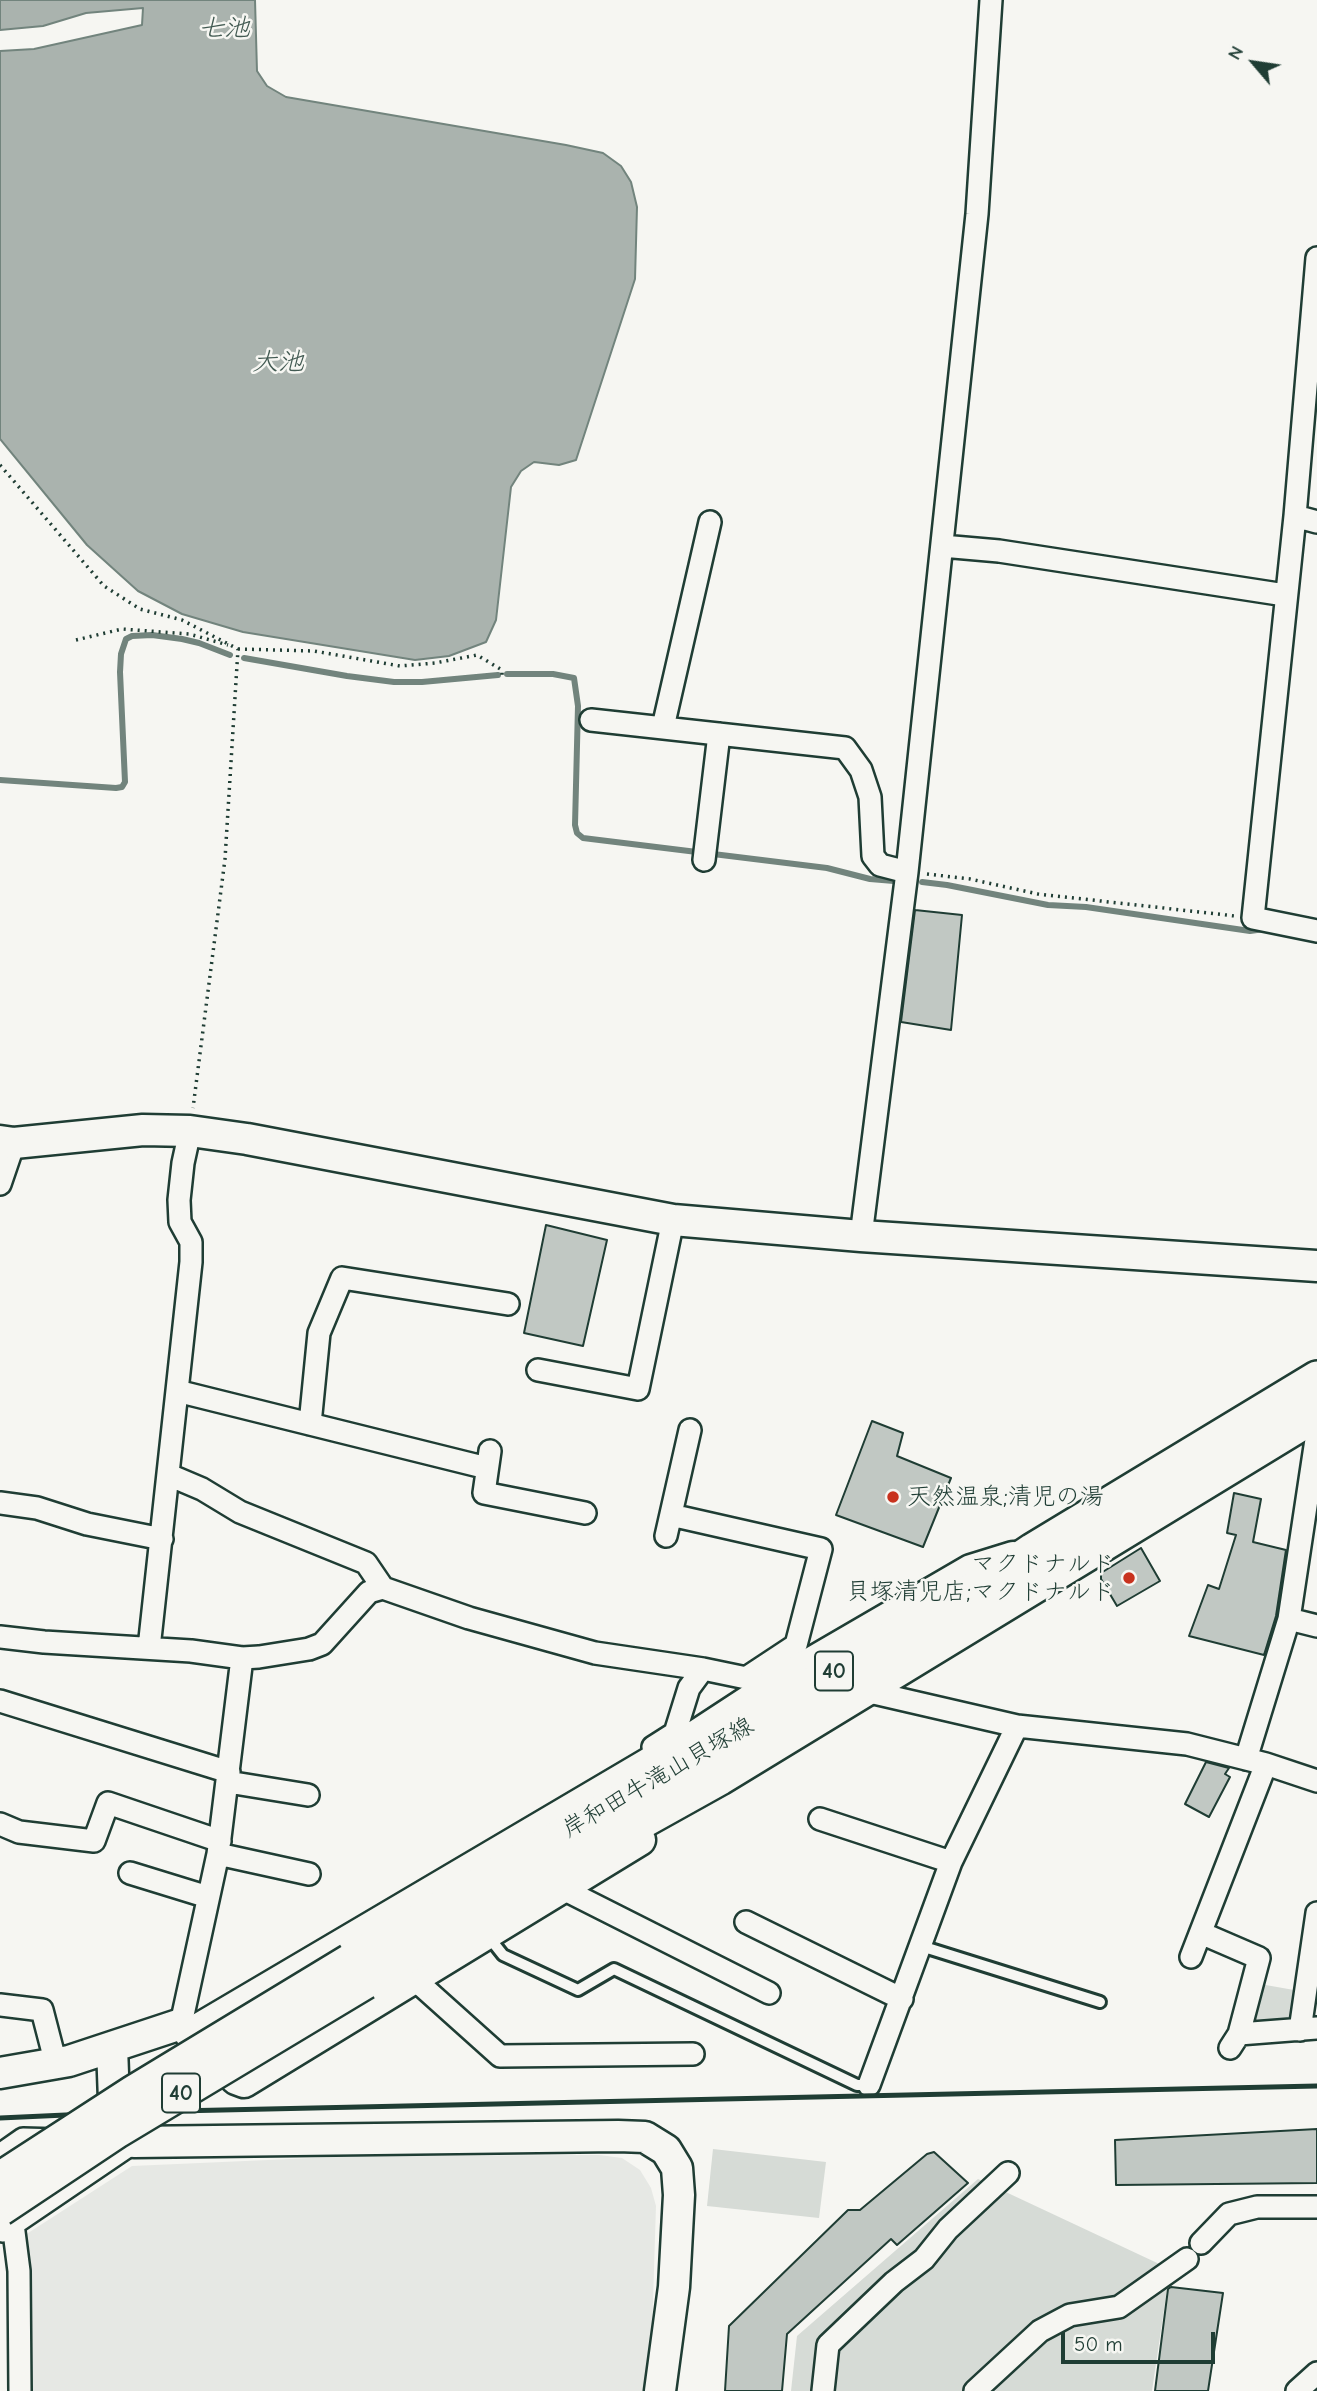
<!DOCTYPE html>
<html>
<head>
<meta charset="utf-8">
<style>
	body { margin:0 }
	#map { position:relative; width:1317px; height:2391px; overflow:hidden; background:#f6f6f2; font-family:"Comic Neue",sans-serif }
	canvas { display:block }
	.north { position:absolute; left:1219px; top:28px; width:70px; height:70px; -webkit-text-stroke:5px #f6f6f2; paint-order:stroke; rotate:299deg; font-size:19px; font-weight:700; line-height:28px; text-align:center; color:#1f3d34 }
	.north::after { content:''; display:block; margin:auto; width:24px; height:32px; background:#1f3d34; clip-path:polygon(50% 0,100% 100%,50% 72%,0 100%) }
	.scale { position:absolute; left:1061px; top:2332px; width:154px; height:32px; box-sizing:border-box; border:4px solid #1f3d34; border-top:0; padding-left:9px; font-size:21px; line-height:24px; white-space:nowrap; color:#1f3d34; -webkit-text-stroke:5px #f6f6f2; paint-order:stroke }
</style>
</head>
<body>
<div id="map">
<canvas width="1317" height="2391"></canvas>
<div class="north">N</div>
<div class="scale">50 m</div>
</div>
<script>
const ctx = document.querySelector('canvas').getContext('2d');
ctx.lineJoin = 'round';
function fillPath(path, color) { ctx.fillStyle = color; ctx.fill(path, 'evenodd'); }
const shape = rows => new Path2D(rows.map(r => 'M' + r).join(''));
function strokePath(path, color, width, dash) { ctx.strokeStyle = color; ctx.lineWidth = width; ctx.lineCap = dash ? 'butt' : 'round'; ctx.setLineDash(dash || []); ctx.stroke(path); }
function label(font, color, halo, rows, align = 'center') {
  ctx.font = font + ' "Comic Neue","Klee One",sans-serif'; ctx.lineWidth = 5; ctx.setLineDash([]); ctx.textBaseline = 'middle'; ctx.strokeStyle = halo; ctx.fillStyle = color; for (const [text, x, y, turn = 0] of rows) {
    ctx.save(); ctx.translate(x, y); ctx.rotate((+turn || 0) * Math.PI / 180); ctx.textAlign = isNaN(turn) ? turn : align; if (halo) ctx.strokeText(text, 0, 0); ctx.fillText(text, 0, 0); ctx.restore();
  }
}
fillPath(shape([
	[599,2155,622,2158,640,2170,651,2188,656,2206,652,2333,644,2391,23,2391,25,2235,132,2166,358,2156]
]), '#e6e8e4');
fillPath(shape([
	[1260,1984,1294,1990,1291,2021,1255,2023,1252,2016],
	[713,2149,826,2162,819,2218,707,2206],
	[978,2179,1170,2269,1152,2391,791,2391,797,2336]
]), '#d6dbd6');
const water = shape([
	[0,0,255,0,257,71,267,86,286,97,566,145,603,153,621,166,631,182,637,207,635,279,576,460,559,465,534,462,521,471,511,487,496,620,486,642,449,656,415,660,243,632,182,614,138,591,87,545,0,439,0,51,34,49,142,25,143,8,86,13,43,26,0,30,0,0]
]);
fillPath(water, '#aab3ae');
strokePath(water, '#72847d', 2);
strokePath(shape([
	[244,658,347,676,394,682,422,682,498,675],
	[507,674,553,674,574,678,578,706,575,825,577,833,583,838,827,868,870,879,894,881],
	[0,780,116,788,122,787,125,782,120,672,121,654,126,639,132,636,152,635,182,639,199,643,230,655],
	[922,882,947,885,1048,905,1086,907,1250,931,1264,929]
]), '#72847d', 6);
const building = shape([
	[915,910,962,915,951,1030,901,1022,915,910],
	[546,1225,607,1240,583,1346,524,1333,546,1225],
	[872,1421,903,1433,897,1456,951,1478,923,1547,836,1515,872,1421],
	[1234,1493,1261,1499,1253,1542,1286,1550,1276,1616,1264,1655,1189,1636,1208,1585,1219,1589,1236,1535,1227,1533,1234,1493],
	[1141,1548,1160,1581,1117,1606,1101,1579,1101,1573,1141,1548],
	[1206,1762,1229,1768,1225,1774,1230,1777,1209,1817,1185,1804,1206,1762],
	[1317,2129,1317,2183,1116,2185,1115,2140,1317,2129],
	[934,2152,968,2183,897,2245,891,2239,787,2334,782,2391,725,2391,729,2326,848,2210,860,2210,927,2154,934,2152],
	[1171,2287,1223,2293,1208,2391,1155,2391,1168,2289,1171,2287]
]);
fillPath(building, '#c1c8c3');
strokePath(building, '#1f3d34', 2);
const lane = shape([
	[488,1936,503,1955,578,1990,614,1969,857,2085,869,2085],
	[921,1946,1100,2002]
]);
const street = shape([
	[1317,258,1295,516,1253,918,1317,931],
	[1295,516,1317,522],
	[942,546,999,551,1285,595],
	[591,720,845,748,861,770,870,797,873,856,880,865,907,872],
	[663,727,710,522],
	[704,860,719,734],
	[0,1184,14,1143],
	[861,1236,907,872,977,214,991,0],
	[538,1370,638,1389,673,1220],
	[177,1391,487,1468],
	[310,1424,319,1333,342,1278,508,1304],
	[490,1451,484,1493,585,1513],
	[169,1475,202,1489,240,1512,366,1563,383,1588],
	[0,1503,37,1508,87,1524,162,1539],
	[671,1515,821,1549,796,1645,746,1678],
	[666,1536,690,1430],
	[1289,1619,1317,1626],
	[0,1637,44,1642,191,1651,242,1658,259,1657,309,1649,322,1644,369,1592,383,1588,469,1618,595,1653,703,1669,780,1685],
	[149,1648,191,1262,191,1242,180,1222,179,1200,183,1163,190,1131],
	[861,1690,1017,1726,1187,1744,1266,1764,1317,1781],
	[0,1701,229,1772],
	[653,1747,675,1733,689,1688,703,1669],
	[1246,1759,1289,1619,1317,1433],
	[228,1782,308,1795],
	[820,1819,951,1862],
	[0,1824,19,1832,94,1841,108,1803,220,1841],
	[218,1854,309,1874],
	[130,1873,208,1897],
	[561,1888,769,1993],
	[746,1922,902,1999],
	[1201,1933,1259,1958,1239,2034,1230,2048],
	[1191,1957,1266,1764],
	[413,1978,500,2056,693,2054],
	[0,2005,42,2010,56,2064],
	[181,2024,218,1854,242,1658],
	[1300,2030,1317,1913],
	[1239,2034,1317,2028],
	[869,2085,951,1862,1017,1726],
	[0,2155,23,2139,59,2140],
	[13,2224,19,2271,20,2391],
	[3,2231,134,2142],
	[1201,2243,1229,2214,1257,2207,1317,2207],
	[823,2391,828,2345,894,2282,924,2259,948,2229,1008,2173],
	[975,2391,1040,2331,1070,2315,1119,2307,1187,2259],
	[1297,2391,1317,2373]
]);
const secondary = shape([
	[0,1141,14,1143,143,1130,190,1131,247,1139,673,1220,861,1236,1317,1266],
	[190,2034,697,1735,775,1684,971,1570,1013,1557],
	[112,2047,115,2127],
	[0,2073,69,2061,181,2024,236,2079,244,2082,640,1840],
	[134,2142,618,2136,645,2137,666,2150,677,2168,679,2195,674,2287,660,2391]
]);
const primary = shape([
	[350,1961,763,1717,802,1690,981,1585,1033,1550,1317,1378],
	[365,1982,519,1890,720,1778,1317,1414]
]);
strokePath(lane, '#1f3d34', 16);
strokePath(street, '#1f3d34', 26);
strokePath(secondary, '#1f3d34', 35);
strokePath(primary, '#1f3d34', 38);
strokePath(shape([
	[0,465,104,586,140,609,182,620,238,649,225,859,193,1108],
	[76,640,122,629,189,634,228,645],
	[238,649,314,651,400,666,435,663,477,655,502,670,502,679],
	[927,874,970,879,1038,894,1235,916]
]), '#1f3d34', 3.5, [2, 5]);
strokePath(lane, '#f6f6f2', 10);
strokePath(street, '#f6f6f2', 21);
strokePath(secondary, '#f6f6f2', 30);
strokePath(primary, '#f6f6f2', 33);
strokePath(shape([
	[0,2118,131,2112,1317,2086]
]), '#1f3d34', 5);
const primaryBridge = shape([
	[0,2179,134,2092,350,1961],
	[0,2209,117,2131,365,1982]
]);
strokePath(primaryBridge, '#1f3d34', 38, []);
strokePath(primaryBridge, '#f6f6f2', 33);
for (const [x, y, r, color] of [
	[893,1497,7,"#c8321e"],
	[1129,1578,7,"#c8321e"]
]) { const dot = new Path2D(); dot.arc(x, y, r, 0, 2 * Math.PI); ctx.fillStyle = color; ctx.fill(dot); strokePath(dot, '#f6f6f2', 2.5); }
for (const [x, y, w] of [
	[834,1671,38],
	[181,2093,38]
]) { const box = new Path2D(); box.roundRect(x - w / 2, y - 19.5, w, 39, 5); ctx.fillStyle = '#f6f6f2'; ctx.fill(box); strokePath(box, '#1f3d34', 2); }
label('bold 23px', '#1f3d34', null, [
	["40",834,1671],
	["40",181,2093]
]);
label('24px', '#1f3d34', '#f6f6f2', [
	["天然温泉;清児の湯",907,1497],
	["マクドナルド",1115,1564,"right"],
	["貝塚清児店;マクドナルド",1115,1592,"right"]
], 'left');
label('24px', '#1f3d34', '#f6f6f2', [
	["岸和田牛滝山貝塚線",658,1778,-30]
]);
label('italic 26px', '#425a52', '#f6f6f2', [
	["七池",224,29],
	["大池",278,363]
]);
</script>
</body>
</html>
